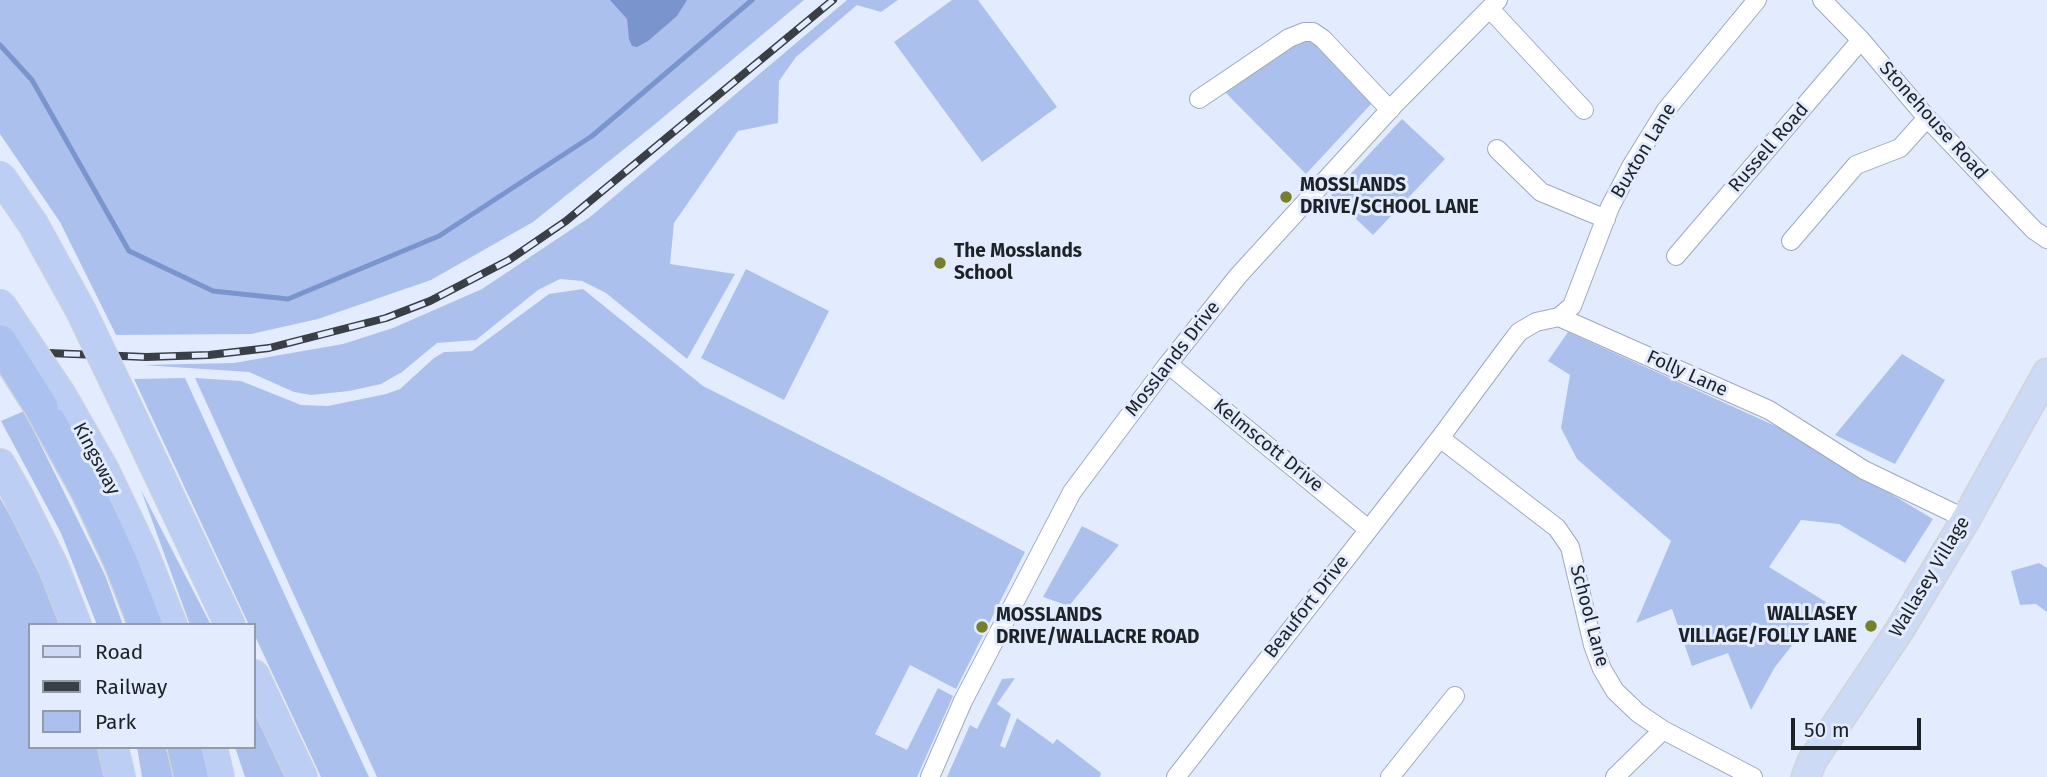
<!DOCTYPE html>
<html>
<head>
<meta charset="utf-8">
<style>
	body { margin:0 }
	#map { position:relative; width:2047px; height:777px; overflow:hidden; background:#e3ecfe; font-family:"Fira Sans",sans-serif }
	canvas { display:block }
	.legend { position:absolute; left:28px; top:623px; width:228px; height:126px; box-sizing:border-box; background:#e3ecfe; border:2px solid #949ba8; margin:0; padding:9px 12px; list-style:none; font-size:21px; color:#1d2128 }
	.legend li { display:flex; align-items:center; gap:14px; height:35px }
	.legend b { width:35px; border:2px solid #949ba8 }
	.scale { position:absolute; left:1791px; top:718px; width:130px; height:32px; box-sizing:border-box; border:4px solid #1d2128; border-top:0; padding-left:9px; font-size:21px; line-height:24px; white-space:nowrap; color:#1d2128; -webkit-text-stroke:5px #e3ecfe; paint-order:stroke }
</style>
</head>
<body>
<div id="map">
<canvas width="2047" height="777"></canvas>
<ul class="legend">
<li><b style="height:9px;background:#cddaf6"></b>Road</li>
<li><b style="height:9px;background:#3a3e47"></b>Railway</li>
<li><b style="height:19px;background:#abc0ed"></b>Park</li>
</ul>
<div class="scale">50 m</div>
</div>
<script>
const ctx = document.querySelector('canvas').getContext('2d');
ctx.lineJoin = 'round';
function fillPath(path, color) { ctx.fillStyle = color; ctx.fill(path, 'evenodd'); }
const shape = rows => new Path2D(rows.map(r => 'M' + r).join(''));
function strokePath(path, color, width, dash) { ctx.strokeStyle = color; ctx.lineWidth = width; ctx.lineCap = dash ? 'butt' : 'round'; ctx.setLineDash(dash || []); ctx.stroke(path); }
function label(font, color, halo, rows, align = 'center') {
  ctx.font = font + ' "Fira Sans",sans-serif'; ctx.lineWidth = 6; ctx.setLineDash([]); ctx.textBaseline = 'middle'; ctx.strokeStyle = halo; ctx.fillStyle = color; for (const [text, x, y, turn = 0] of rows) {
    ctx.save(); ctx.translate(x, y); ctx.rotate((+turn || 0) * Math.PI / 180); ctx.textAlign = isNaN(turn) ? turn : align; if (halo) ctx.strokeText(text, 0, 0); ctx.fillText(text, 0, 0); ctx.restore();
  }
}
fillPath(shape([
	[0,0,804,0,648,130,533,222,431,280,318,319,251,334,116,335,60,222,0,134],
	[847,0,898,0,881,12,857,5,796,57,779,81,778,123,738,131,674,223,670,264,735,274,687,359,606,293,582,281,560,279,538,290,476,340,437,343,402,372,381,384,349,391,311,395,294,392,249,372,143,365,234,363,343,344,393,328,482,289,590,217],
	[952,0,978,0,1057,107,982,162,894,42],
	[1308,39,1316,43,1373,102,1306,174,1225,92,1291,44],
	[1402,119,1445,159,1373,235,1331,195],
	[746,269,829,311,784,400,701,358],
	[583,289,703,386,877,474,1025,552,956,689,910,665,875,734,907,750,938,688,953,696,917,777,377,777,195,378,241,381,301,405,328,406,386,394,400,389,434,358,444,352,472,351,549,294],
	[1568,332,1780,428,1933,519,1905,563,1839,524,1801,520,1769,567,1826,602,1775,667,1751,710,1728,653,1692,666,1672,609,1636,623,1671,541,1577,459,1561,428,1570,375,1548,361],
	[1902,354,1945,380,1895,464,1835,435],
	[185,378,324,680,369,777,321,777,254,634,254,625,249,625,134,379],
	[24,411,105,575,123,625,97,625,61,533,1,421],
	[141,490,211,625,190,625],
	[0,498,40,567,61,625,30,625,30,747,99,747,105,777,0,777],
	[1082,526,1119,545,1069,606,1043,597],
	[2039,563,2047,568,2047,612,2036,604,2020,605,2011,571],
	[1015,678,997,704,1011,714,1000,746,1005,748,1017,718,1053,744,1057,739,1101,773,1100,777,947,777,970,725,977,729,1002,679],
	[254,708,286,777,245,777,235,747,254,747],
	[137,747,166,747,174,777,142,777]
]), '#abc0ed');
fillPath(shape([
	[610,0,687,0,677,16,648,41,637,47,632,46,629,39,627,19]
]), '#7a94ce');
strokePath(shape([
	[0,45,32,80,129,251,213,291,288,299,439,236,592,136,752,0]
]), '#7a94ce', 5);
const minor = shape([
	[1822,0,1861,40,1927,118,2034,230,2047,239],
	[1490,9,1584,110],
	[1199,99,1289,38,1304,32,1313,32,1323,39,1390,110],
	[1497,149,1541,192,1606,219],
	[1791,241,1856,165,1900,148,1927,118],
	[1676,256,1861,40],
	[1559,317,1572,306,1610,207,1632,165,1666,110,1757,0],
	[1168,364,1368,529],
	[1440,438,1557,528,1570,547,1593,645,1602,669,1615,691,1638,713,1663,730,1753,777],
	[930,777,963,701,1072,492,1168,364,1238,276,1394,105,1498,0],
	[1176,777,1440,438,1506,349,1519,332,1536,322,1559,317,1769,410,1864,470,1966,519],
	[1390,777,1455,696],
	[1615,777,1663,730]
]);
const primary = shape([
	[1806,777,1812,761,1899,631,1966,519,2047,373]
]);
const trunk = shape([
	[61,395,105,472,142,550,172,625],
	[126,405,230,625],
	[0,464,17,494,54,568,76,625],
	[254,675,302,777],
	[113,747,120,777],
	[212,747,219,777]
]);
const motorway = shape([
	[41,407,88,492,121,563,145,625],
	[184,747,191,777]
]);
strokePath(minor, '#9fa9be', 20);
strokePath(primary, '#d2d3d4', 31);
strokePath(trunk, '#d2d3d4', 32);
strokePath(motorway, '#d2d3d4', 36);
strokePath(minor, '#fff', 18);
strokePath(primary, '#cddaf6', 28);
strokePath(trunk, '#bccef3', 30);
strokePath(motorway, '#abc1f0', 33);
const rail = shape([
	[0,351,146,357,209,355,269,348,386,318,430,301,509,260,566,221,833,0]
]);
strokePath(rail, '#3a3e47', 8);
strokePath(rail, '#e3ecfe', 5, [16]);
const trunkBridge = shape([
	[0,176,33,224,81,311,126,405],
	[0,304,61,395]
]);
const motorwayBridge = shape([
	[0,342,41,407]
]);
strokePath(trunkBridge, '#d2d3d4', 32, []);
strokePath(motorwayBridge, '#d2d3d4', 36, []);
strokePath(trunkBridge, '#bccef3', 30);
strokePath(motorwayBridge, '#abc1f0', 33);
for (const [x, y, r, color] of [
	[1286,197,7,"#767f2b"],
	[940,263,7,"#767f2b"],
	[1871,626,7,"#767f2b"],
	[982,627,7,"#767f2b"]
]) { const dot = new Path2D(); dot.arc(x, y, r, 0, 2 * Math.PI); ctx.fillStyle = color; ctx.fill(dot); strokePath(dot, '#e3ecfe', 2.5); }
label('19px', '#1d2128', '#e3ecfe', [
	["Stonehouse Road",1933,121,48],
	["Russell Road",1769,148,-49],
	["Buxton Lane",1644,151,-59],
	["Mosslands Drive",1173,359,-52],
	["Folly Lane",1687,374,24],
	["Kelmscott Drive",1268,446,39],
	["Kingsway",96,459,62],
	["Wallasey Village",1930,577,-59],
	["Beaufort Drive",1307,607,-52],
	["School Lane",1589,616,75]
]);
label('bold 19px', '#1d2128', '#e3ecfe', [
	["MOSSLANDS",1300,186],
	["DRIVE/SCHOOL LANE",1300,208],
	["The Mosslands",954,252],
	["School",954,274],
	["WALLASEY",1857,615,"right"],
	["VILLAGE/FOLLY LANE",1857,637,"right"],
	["MOSSLANDS",996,616],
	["DRIVE/WALLACRE ROAD",996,638]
], 'left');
</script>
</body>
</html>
